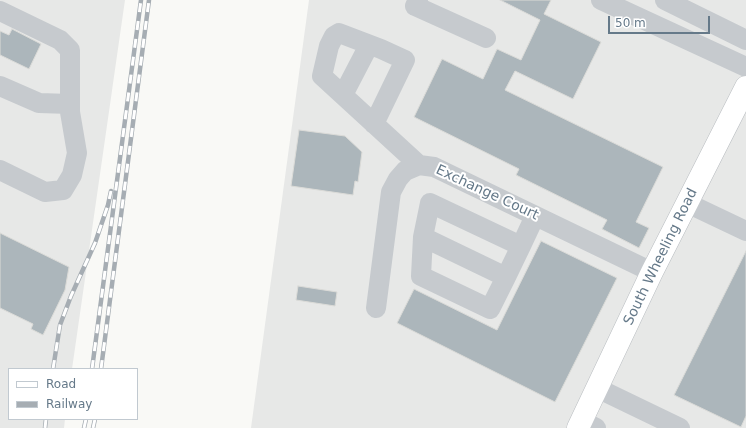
<!DOCTYPE html>
<html>
<head>
<meta charset="utf-8">
<style>
	body { margin:0 }
	#map { position:relative; width:746px; height:428px; overflow:hidden; background:#f9f9f6; font-family:"DejaVu Sans",sans-serif }
	canvas { display:block }
	.legend { position:absolute; left:8px; top:368px; width:130px; height:52px; box-sizing:border-box; background:#fff; border:1px solid #c1c9d0; margin:0; padding:5px 7px; list-style:none; font-size:12px; color:#657989 }
	.legend li { display:flex; align-items:center; gap:8px; height:20px }
	.legend b { width:20px; border:1px solid #c1c9d0 }
	.scale { position:absolute; left:608px; top:16px; width:102px; height:18px; box-sizing:border-box; border:2px solid #657989; border-top:0; padding-left:5px; font-size:12px; line-height:14px; white-space:nowrap; color:#657989; -webkit-text-stroke:3px #fff; paint-order:stroke }
</style>
</head>
<body>
<div id="map">
<canvas width="746" height="428"></canvas>
<ul class="legend">
<li><b style="height:5px;background:#fff"></b>Road</li>
<li><b style="height:5px;background:#a6adb3"></b>Railway</li>
</ul>
<div class="scale">50 m</div>
</div>
<script>
const ctx = document.querySelector('canvas').getContext('2d');
ctx.lineJoin = 'round';
function fillPath(path, color) { ctx.fillStyle = color; ctx.fill(path, 'evenodd'); }
const shape = rows => new Path2D(rows.map(r => 'M' + r).join(''));
function strokePath(path, color, width, dash) { ctx.strokeStyle = color; ctx.lineWidth = width; ctx.lineCap = dash ? 'butt' : 'round'; ctx.setLineDash(dash || []); ctx.stroke(path); }
function label(font, color, halo, rows, align = 'center') {
  ctx.font = font + ' "DejaVu Sans",sans-serif'; ctx.lineWidth = 4; ctx.setLineDash([]); ctx.textBaseline = 'middle'; ctx.strokeStyle = halo; ctx.fillStyle = color; for (const [text, x, y, turn = 0] of rows) {
    ctx.save(); ctx.translate(x, y); ctx.rotate((+turn || 0) * Math.PI / 180); ctx.textAlign = isNaN(turn) ? turn : align; if (halo) ctx.strokeText(text, 0, 0); ctx.fillText(text, 0, 0); ctx.restore();
  }
}
fillPath(shape([
	[0,0,125,0,72,369,9,369,9,419,65,419,64,428,0,428],
	[309,0,746,0,746,428,251,428]
]), '#e7e8e7');
const building = shape([
	[500,0,551,0,544,14,601,42,573,99,515,71,505,90,663,167,636,222,649,228,639,248,602,229,607,220,516,175,519,169,414,117,442,59,483,79,497,49,521,60,540,20,500,0],
	[12,29,41,44,29,69,0,55,0,31,9,35,12,29],
	[299,130,345,136,362,152,358,182,355,181,353,195,291,186,299,130],
	[0,233,69,267,65,290,43,335,31,329,33,324,0,308,0,233],
	[541,241,617,278,555,402,397,323,414,289,497,330,541,241],
	[746,251,746,416,741,427,674,395,746,251],
	[298,286,337,292,335,306,296,300,298,286]
]);
fillPath(building, '#acb6bb');
strokePath(building, '#dbdbd8', 1);
const major = shape([
	[578,428,652,272,746,87]
]);
strokePath(major, '#b9bdc1', 23);
strokePath(shape([
	[418,0,415,6,486,38],
	[601,0,746,67],
	[665,0,746,40],
	[0,11,60,40,70,50,70,112,77,153,72,175,63,190,45,192,0,170],
	[0,86,39,103,70,104],
	[343,95,369,45],
	[374,124,405,60,381,49,339,33,334,36,329,46,322,76,419,165],
	[687,203,746,231],
	[423,237,506,277],
	[521,246,430,203,423,237,421,276,490,309,506,277,521,246,535,216],
	[376,308,391,192,398,179,405,171,419,165,434,167,652,272],
	[597,388,680,428],
	[582,421,596,428]
]), '#c6cace', 20);
strokePath(major, '#fff', 22);
const rail = shape([
	[53,369,60,325,71,296,95,243,108,205,111,191],
	[92,369,141,0],
	[101,369,149,0],
	[45,428,46,419],
	[84,428,86,419],
	[93,428,95,419]
]);
strokePath(rail, '#a6adb3', 4.5);
strokePath(rail, '#fff', 3, [9]);
label('14px', '#657989', '#fff', [
	["Exchange Court",487,193,25],
	["South Wheeling Road",661,257,-64]
]);
</script>
</body>
</html>
